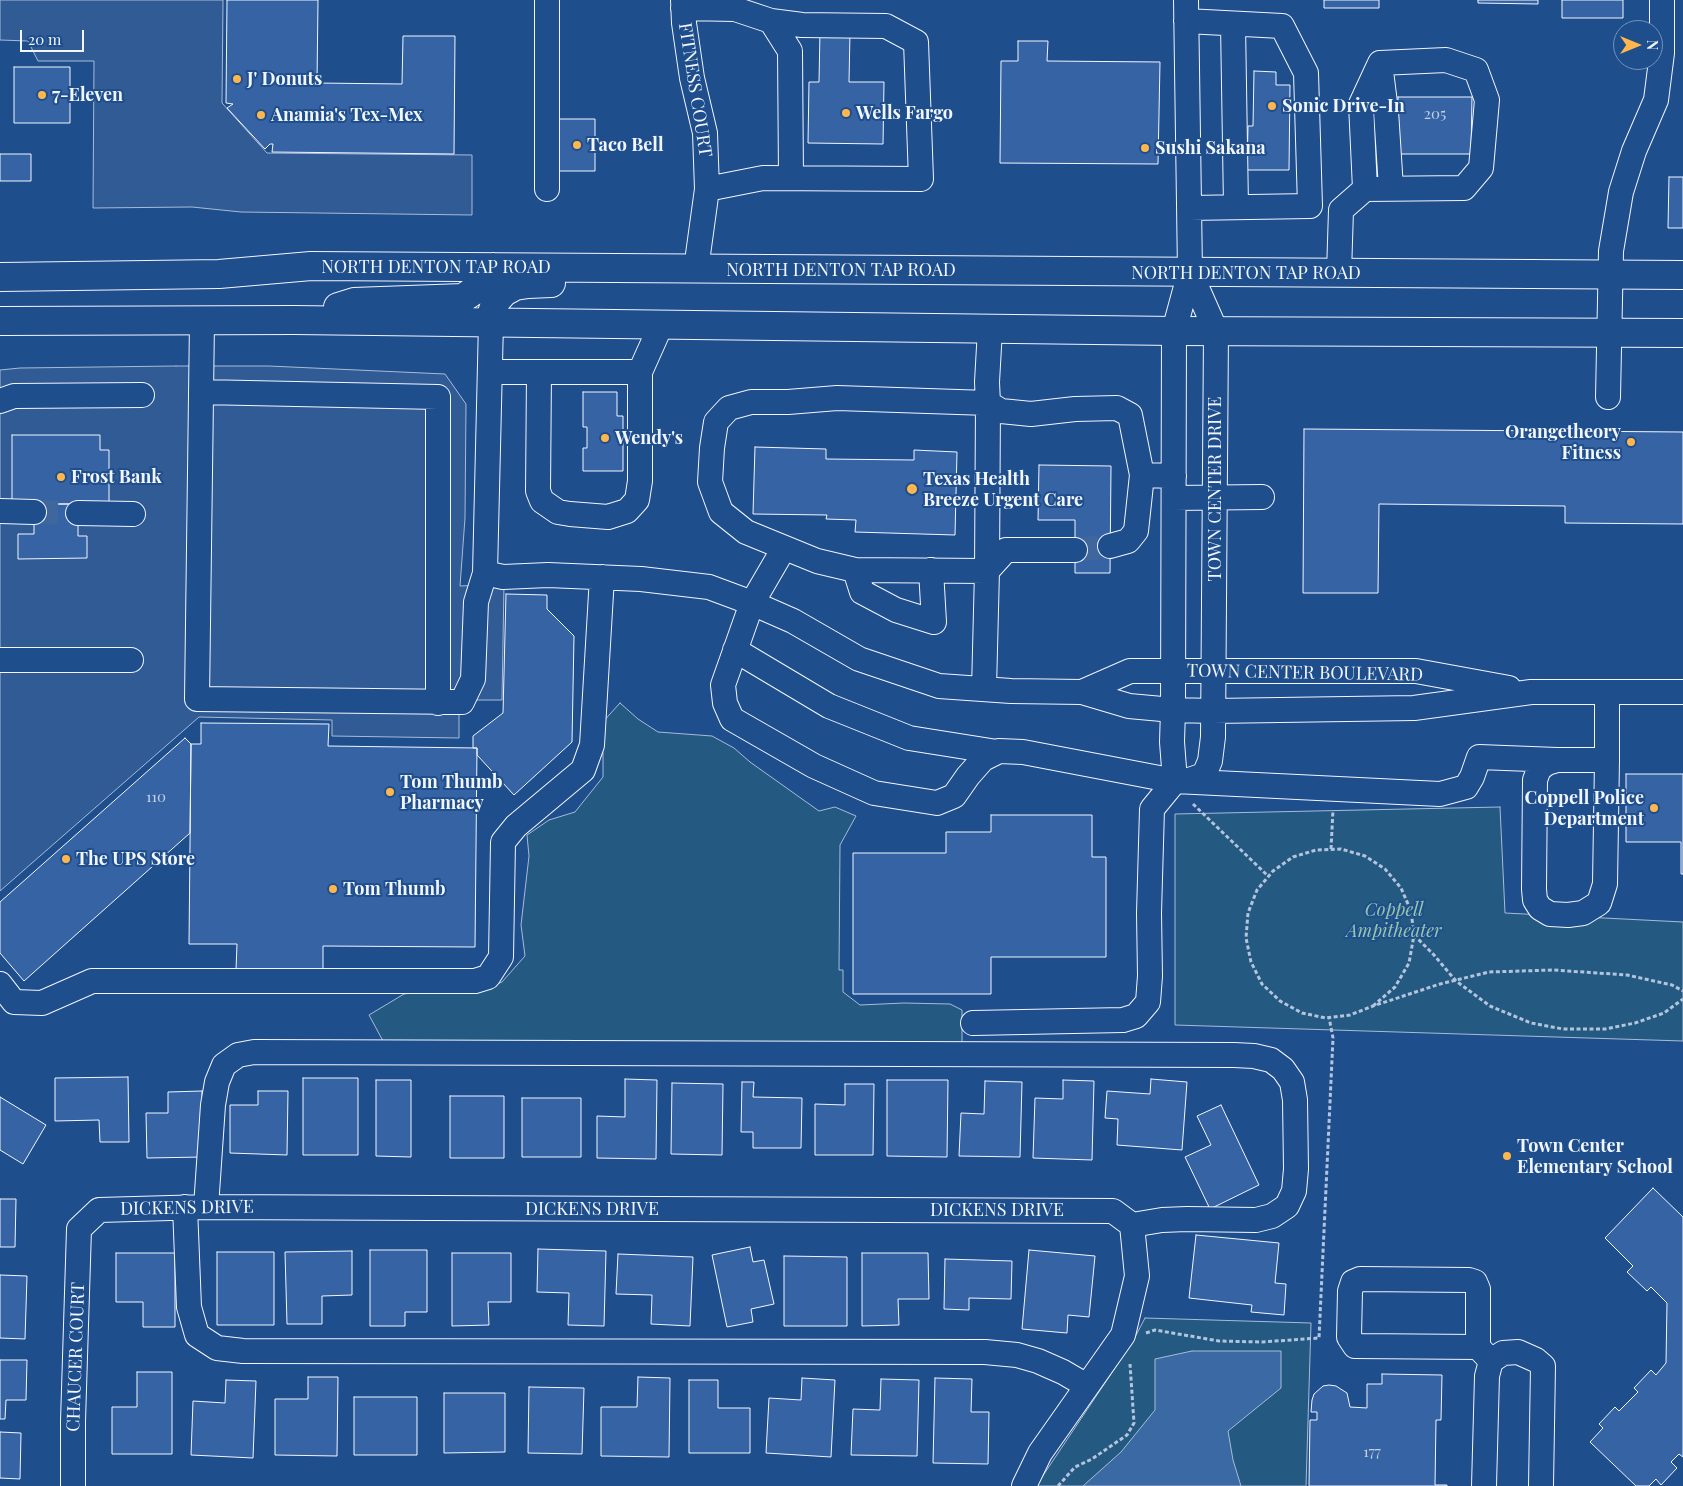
<!DOCTYPE html>
<html>
<head>
<meta charset="utf-8">
<style>
	body { margin:0 }
	#map { position:relative; width:1683px; height:1486px; overflow:hidden; background:#1f4e8c; font-family:"Playfair Display",serif }
	canvas { display:block }
	.north { position:absolute; left:1613px; top:20px; width:50px; height:50px; box-sizing:border-box; background:#1f4e8c; border:1px solid #7391ba; border-radius:50%; rotate:90deg; font-size:14px; font-weight:700; line-height:20px; text-align:center; color:#f2f6ff }
	.north::after { content:''; display:block; margin:auto; width:18px; height:22px; background:#ffb74d; clip-path:polygon(50% 0,100% 100%,50% 72%,0 100%) }
	.scale { position:absolute; left:20px; top:30px; width:64px; height:22px; box-sizing:border-box; border:2px solid #f2f6ff; border-top:0; padding-left:6px; font-size:15px; line-height:18px; white-space:nowrap; color:#f2f6ff; -webkit-text-stroke:4px #1f4e8c; paint-order:stroke }
</style>
</head>
<body>
<div id="map">
<canvas width="1683" height="1486"></canvas>
<div class="north">N</div>
<div class="scale">20 m</div>
</div>
<script>
const ctx = document.querySelector('canvas').getContext('2d');
ctx.lineJoin = 'round';
function fillPath(path, color) { ctx.fillStyle = color; ctx.fill(path, 'evenodd'); }
const shape = rows => new Path2D(rows.map(r => 'M' + r).join(''));
function strokePath(path, color, width, dash) { ctx.strokeStyle = color; ctx.lineWidth = width; ctx.lineCap = dash ? 'butt' : 'round'; ctx.setLineDash(dash || []); ctx.stroke(path); }
function label(font, color, halo, rows, align = 'center') {
  ctx.font = font + ' "Playfair Display",serif'; ctx.lineWidth = 4; ctx.setLineDash([]); ctx.textBaseline = 'middle'; ctx.strokeStyle = halo; ctx.fillStyle = color; for (const [text, x, y, turn = 0] of rows) {
    ctx.save(); ctx.translate(x, y); ctx.rotate((+turn || 0) * Math.PI / 180); ctx.textAlign = isNaN(turn) ? turn : align; if (halo) ctx.strokeText(text, 0, 0); ctx.fillText(text, 0, 0); ctx.restore();
  }
}
const green = shape([
	[620,703,638,719,658,732,712,736,734,748,750,762,819,811,835,807,856,816,840,845,839,970,843,970,843,992,860,1005,904,1003,950,1004,962,1010,962,1049,383,1041,369,1015,404,994,437,989,485,989,502,982,525,956,521,925,529,856,527,835,549,820,575,812,603,777,603,753,600,743,600,725,620,703],
	[1500,807,1505,913,1683,922,1683,1041,1175,1025,1175,814,1500,807],
	[1145,1318,1311,1323,1306,1486,1036,1486,1133,1341,1145,1318]
]);
fillPath(green, '#245a82');
strokePath(green, '#a8bbd7', 1);
const parking = shape([
	[0,0,223,0,222,103,267,153,472,155,472,215,241,212,192,207,93,208,94,61,38,61,28,41,0,40,0,0],
	[176,366,269,366,445,374,466,404,465,518,460,586,504,584,502,700,476,700,459,712,459,738,332,736,332,720,199,717,0,891,0,370,20,368,176,366]
]);
fillPath(parking, '#305b95');
strokePath(parking, '#a8bbd7', 1);
const water = shape([
	[1192,1351,1281,1351,1281,1388,1228,1431,1233,1460,1241,1486,1083,1486,1121,1452,1155,1410,1155,1359,1192,1351]
]);
fillPath(water, '#3b69a3');
strokePath(water, '#a8bbd7', 1);
const building = shape([
	[227,0,318,0,317,83,402,84,403,36,455,36,454,154,272,152,273,144,270,144,265,149,227,108,233,104,226,103,227,0],
	[1324,0,1379,0,1379,8,1324,8,1324,0],
	[1478,0,1538,0,1538,4,1478,3,1478,0],
	[1562,0,1623,0,1623,18,1562,18,1562,0],
	[820,31,850,32,849,82,884,82,883,144,808,143,809,82,819,82,820,31],
	[1018,41,1048,41,1047,61,1160,62,1158,164,1000,163,1001,61,1018,61,1018,41],
	[14,67,70,67,70,123,14,123,14,67],
	[1254,71,1276,72,1276,85,1290,85,1289,170,1247,170,1248,126,1253,126,1254,71],
	[1398,97,1472,97,1471,154,1398,154,1398,97],
	[558,119,595,119,595,171,558,171,558,119],
	[0,154,31,154,31,181,0,181,0,154],
	[1669,177,1683,177,1683,228,1668,228,1669,177],
	[583,392,617,392,617,416,623,416,623,471,583,471,583,448,587,448,587,427,583,427,583,392],
	[1304,429,1683,432,1683,524,1565,523,1565,506,1379,504,1378,593,1303,593,1304,429],
	[12,435,100,435,100,450,109,450,109,504,12,504,12,435],
	[755,447,826,449,826,459,914,460,914,450,957,452,955,535,855,532,856,520,826,519,827,515,753,514,755,447],
	[1039,465,1111,466,1110,573,1075,573,1075,520,1038,520,1039,465],
	[34,504,78,504,78,536,87,536,87,558,18,559,18,534,34,534,34,504],
	[506,594,547,595,547,609,574,636,572,742,514,795,477,755,477,748,473,748,473,736,503,713,506,594],
	[201,723,329,724,328,746,477,748,475,947,323,946,323,971,236,970,237,944,189,944,191,744,201,744,201,723],
	[185,738,191,744,190,833,24,981,0,953,0,902,185,738],
	[1626,774,1683,774,1683,874,1681,874,1681,842,1626,842,1626,774],
	[991,815,1092,815,1092,857,1106,857,1106,957,991,957,991,994,853,994,853,853,946,853,946,832,991,832,991,815],
	[128,1077,129,1142,100,1142,99,1120,55,1121,55,1078,128,1077],
	[303,1078,358,1078,358,1155,303,1155,303,1078],
	[625,1079,657,1080,656,1159,597,1158,597,1116,625,1117,625,1079],
	[1151,1079,1187,1082,1182,1150,1117,1145,1118,1119,1105,1118,1107,1091,1150,1094,1151,1079],
	[376,1080,411,1080,411,1157,376,1156,376,1080],
	[887,1080,948,1080,947,1157,887,1156,887,1080],
	[1063,1080,1094,1081,1092,1160,1033,1158,1035,1098,1063,1099,1063,1080],
	[985,1081,1022,1082,1020,1157,959,1156,961,1113,984,1114,985,1081],
	[742,1082,754,1082,753,1097,802,1098,801,1148,753,1148,753,1132,741,1132,742,1082],
	[672,1083,723,1084,722,1155,671,1154,672,1083],
	[845,1084,874,1084,873,1155,815,1155,815,1104,845,1105,845,1084],
	[202,1091,203,1157,147,1158,146,1113,168,1113,168,1092,202,1091],
	[258,1091,288,1091,287,1155,230,1153,230,1105,258,1105,258,1091],
	[450,1096,504,1096,504,1158,450,1158,450,1096],
	[0,1097,46,1125,23,1164,0,1150,0,1097],
	[522,1098,581,1098,581,1157,522,1157,522,1098],
	[1221,1105,1259,1185,1210,1209,1185,1157,1211,1145,1197,1116,1221,1105],
	[1653,1188,1683,1217,1683,1457,1679,1454,1671,1462,1677,1468,1661,1485,1656,1479,1649,1486,1636,1486,1590,1442,1603,1428,1599,1424,1615,1407,1619,1411,1638,1392,1634,1388,1651,1370,1656,1375,1666,1363,1667,1303,1651,1287,1647,1291,1627,1272,1633,1266,1605,1238,1653,1188],
	[0,1199,16,1199,15,1247,0,1247,0,1199],
	[1196,1235,1279,1243,1275,1283,1286,1284,1284,1315,1251,1312,1252,1305,1189,1298,1196,1235],
	[750,1247,753,1262,764,1260,774,1304,751,1309,753,1322,727,1327,712,1255,750,1247],
	[538,1249,606,1251,604,1326,568,1325,569,1293,537,1292,538,1249],
	[370,1250,427,1250,427,1312,405,1312,405,1326,370,1326,370,1250],
	[1029,1250,1095,1256,1089,1317,1068,1315,1067,1333,1022,1329,1029,1250],
	[352,1251,352,1295,322,1296,322,1324,287,1324,285,1252,352,1251],
	[217,1252,274,1252,274,1325,217,1325,217,1252],
	[116,1253,175,1253,175,1327,143,1327,143,1302,116,1302,116,1253],
	[452,1253,511,1253,511,1302,488,1302,489,1325,452,1326,452,1253],
	[862,1253,928,1253,929,1299,898,1299,899,1325,862,1326,862,1253],
	[618,1254,693,1257,690,1326,651,1324,652,1295,616,1294,618,1254],
	[784,1256,847,1257,847,1326,784,1326,784,1256],
	[945,1259,1012,1261,1011,1299,969,1298,969,1310,944,1309,945,1259],
	[0,1275,27,1276,25,1339,0,1338,0,1275],
	[0,1360,27,1360,26,1400,6,1400,5,1419,0,1419,0,1360],
	[137,1372,172,1372,172,1454,112,1454,112,1407,137,1407,137,1372],
	[1382,1374,1442,1375,1441,1420,1436,1420,1435,1485,1447,1485,1447,1486,1309,1486,1310,1420,1317,1420,1317,1412,1311,1412,1312,1400,1314,1394,1323,1386,1329,1385,1336,1386,1347,1393,1350,1407,1367,1408,1367,1384,1382,1384,1382,1374],
	[308,1377,338,1377,337,1456,275,1455,275,1399,308,1399,308,1377],
	[638,1377,670,1378,669,1457,601,1456,601,1407,637,1407,638,1377],
	[802,1378,835,1380,831,1457,766,1453,769,1398,801,1400,802,1378],
	[935,1378,972,1379,971,1412,989,1412,988,1464,933,1463,935,1378],
	[881,1379,919,1380,917,1456,851,1455,853,1409,880,1410,881,1379],
	[226,1380,256,1381,253,1458,191,1455,193,1401,225,1403,226,1380],
	[689,1380,718,1380,718,1408,750,1408,750,1453,689,1453,689,1380],
	[529,1387,584,1388,582,1454,528,1453,529,1387],
	[444,1393,505,1393,505,1452,444,1453,444,1393],
	[354,1397,417,1397,417,1455,354,1455,354,1397],
	[0,1432,21,1433,20,1479,0,1478,0,1432]
]);
fillPath(building, '#3563a3');
strokePath(building, '#f2f6ff', 1);
strokePath(shape([
	[34,512,78,513],
	[1075,550,1110,546]
]), '#3f679d', 24, [24, 12]);
const minor = shape([
	[683,0,684,23,692,78,705,133,707,189,696,269],
	[683,8,735,9,771,21,802,25,886,26,916,42,921,179,763,178,707,189],
	[771,21,790,51,791,178],
	[1186,21,1282,26,1306,73,1310,206,1189,208],
	[1233,24,1236,207],
	[1380,63,1386,111,1391,188],
	[547,189,547,0],
	[1339,273,1341,210,1365,189,1361,104,1380,63,1446,60,1476,70,1487,100,1481,168,1464,188,1365,189],
	[202,320,197,699,462,702,473,679,476,602,485,573],
	[491,322,485,573,503,577,548,575,641,579,709,587,752,603,793,621,859,659,939,686,1011,691,1082,692,1129,706,1173,710,1213,711,1414,708,1531,692,1683,692],
	[990,329,987,382,988,403,1001,411,1031,414,1075,409,1117,408,1130,415,1142,475,1174,476],
	[490,372,640,372],
	[539,372,538,491,542,501,558,512,570,514,608,517,627,511,637,500,640,481,640,372,661,325],
	[201,392,438,397,438,703],
	[1608,397,1611,251,1621,192,1634,151,1656,100,1662,53,1662,0],
	[0,401,14,396,142,395],
	[1174,498,1262,497],
	[0,511,34,512],
	[78,513,133,514],
	[1110,546,1128,541,1136,531,1142,475],
	[784,548,752,603,723,685,725,703,732,719,814,766,874,793,937,803,954,796,968,776,983,759,999,751,1023,752,1175,781,1440,794,1466,787,1472,777,1479,757,1557,760],
	[855,570,862,592,896,610,934,622,931,570],
	[735,650,829,706,909,738,997,752],
	[0,660,131,660],
	[984,689,987,571,988,403,837,398,788,402,751,402,729,408,716,422,712,448,710,482,721,512,746,532,817,561,855,570,987,571,1006,550,1075,550],
	[1082,692,1130,671,1416,671,1509,688],
	[1607,760,1557,760,1547,763,1539,769,1535,780,1534,889,1535,900,1540,908,1550,914,1568,915,1583,913,1599,903,1605,884,1607,760,1607,692],
	[1181,781,1189,780,1204,775,1210,761,1213,737,1216,331,1190,272],
	[0,984,14,1002,42,1003,92,981,475,981,488,977,501,957,503,842,516,826,583,770,592,745,602,577],
	[973,1023,1123,1020,1136,1016,1148,1002,1150,976,1149,913,1152,809,1175,781,1172,742,1173,710,1174,331,1190,272,1186,0],
	[185,1207,189,1307,197,1335,217,1348,243,1351,985,1352,1017,1355,1038,1361,1063,1372,1087,1386],
	[206,1207,213,1105,217,1082,224,1065,238,1055,254,1052,1234,1055,1254,1056,1271,1060,1283,1069,1292,1082,1295,1100,1296,1169,1294,1191,1287,1206,1272,1216,1256,1220,1187,1219,1162,1220,1132,1225],
	[1478,1347,1355,1346,1349,1337,1350,1291,1353,1282,1360,1279,1469,1280,1475,1282,1478,1289,1478,1347,1491,1361],
	[73,1486,73,1421,79,1229,99,1210,206,1207,1113,1211,1132,1225,1137,1276,1123,1335,1040,1453,1024,1486],
	[1484,1486,1487,1376,1491,1361,1503,1353,1518,1352,1536,1360,1543,1366,1541,1486]
]);
const major = shape([
	[0,277,219,274,311,266,1683,275],
	[338,307,354,302,463,298,475,290,485,280,493,267],
	[0,321,294,320,1174,331,1683,333],
	[491,322,492,313,496,301,504,292,515,286,528,284,551,283]
]);
strokePath(minor, '#f2f6ff', 26);
strokePath(major, '#f2f6ff', 30);
strokePath(shape([
	[1193,804,1268,876],
	[1331,849,1333,810],
	[1414,935,1434,955,1456,981,1490,1006,1531,1023,1563,1029,1605,1029,1635,1023,1664,1013,1683,999],
	[1373,1006,1395,987,1409,963,1414,935,1411,911,1401,888,1385,869,1365,856,1341,849,1316,850,1293,857,1273,871,1257,890,1248,913,1246,938,1251,962,1262,984,1280,1001,1302,1013,1326,1018,1350,1015,1373,1006,1440,984,1489,972,1553,970,1627,975,1672,985,1683,991],
	[1146,1333,1155,1330,1219,1341,1262,1342,1319,1338,1333,1038,1329,1017],
	[1058,1486,1075,1467,1092,1459,1127,1435,1134,1423,1130,1364]
]), '#b3c4dc', 3, [4, 2.5]);
strokePath(minor, '#1f4e8c', 24);
strokePath(major, '#1f4e8c', 28);
for (const [x, y, r, color] of [
	[237,79,5,"#ffb74d"],
	[42,95,5,"#ffb74d"],
	[1272,106,5,"#ffb74d"],
	[846,113,5,"#ffb74d"],
	[261,115,5,"#ffb74d"],
	[577,145,5,"#ffb74d"],
	[1145,148,5,"#ffb74d"],
	[605,438,5,"#ffb74d"],
	[1631,442,5,"#ffb74d"],
	[61,477,5,"#ffb74d"],
	[912,489,6,"#ffb74d"],
	[390,792,5,"#ffb74d"],
	[1654,808,5,"#ffb74d"],
	[66,859,5,"#ffb74d"],
	[333,889,5,"#ffb74d"],
	[1507,1156,5,"#ffb74d"]
]) { const dot = new Path2D(); dot.arc(x, y, r, 0, 2 * Math.PI); ctx.fillStyle = color; ctx.fill(dot); strokePath(dot, '#1f4e8c', 2); }
label('15px', '#c3d1e8', null, [
	["205",1435,114],
	["110",156,797],
	["177",1372,1452]
]);
label('bold 18px', '#f2f6ff', '#1f4e8c', [
	["J' Donuts",247,79],
	["7-Eleven",52,95],
	["Sonic Drive-In",1282,106],
	["Wells Fargo",856,113],
	["Anamia's Tex-Mex",271,115],
	["Taco Bell",587,145],
	["Sushi Sakana",1155,148],
	["Orangetheory",1621,432,"right"],
	["Fitness",1621,453,"right"],
	["Wendy's",615,438],
	["Frost Bank",71,477],
	["Texas Health",923,479],
	["Breeze Urgent Care",923,500],
	["Tom Thumb",400,782],
	["Pharmacy",400,803],
	["Coppell Police",1644,798,"right"],
	["Department",1644,819,"right"],
	["The UPS Store",76,859],
	["Tom Thumb",343,889],
	["Town Center",1517,1146],
	["Elementary School",1517,1167]
], 'left');
label('18px', '#f2f6ff', '#1f4e8c', [
	["FITNESS COURT",695,90,81],
	["NORTH DENTON TAP ROAD",436,267],
	["NORTH DENTON TAP ROAD",841,270],
	["NORTH DENTON TAP ROAD",1246,273],
	["TOWN CENTER DRIVE",1215,489,-90],
	["TOWN CENTER BOULEVARD",1305,673,1],
	["DICKENS DRIVE",187,1208,-1],
	["DICKENS DRIVE",592,1209],
	["DICKENS DRIVE",997,1210],
	["CHAUCER COURT",76,1357,-88]
]);
label('italic 18px', '#97c8a6', '#1f4e8c', [
	["Coppell",1394,910],
	["Ampitheater",1394,931]
]);
</script>
</body>
</html>
